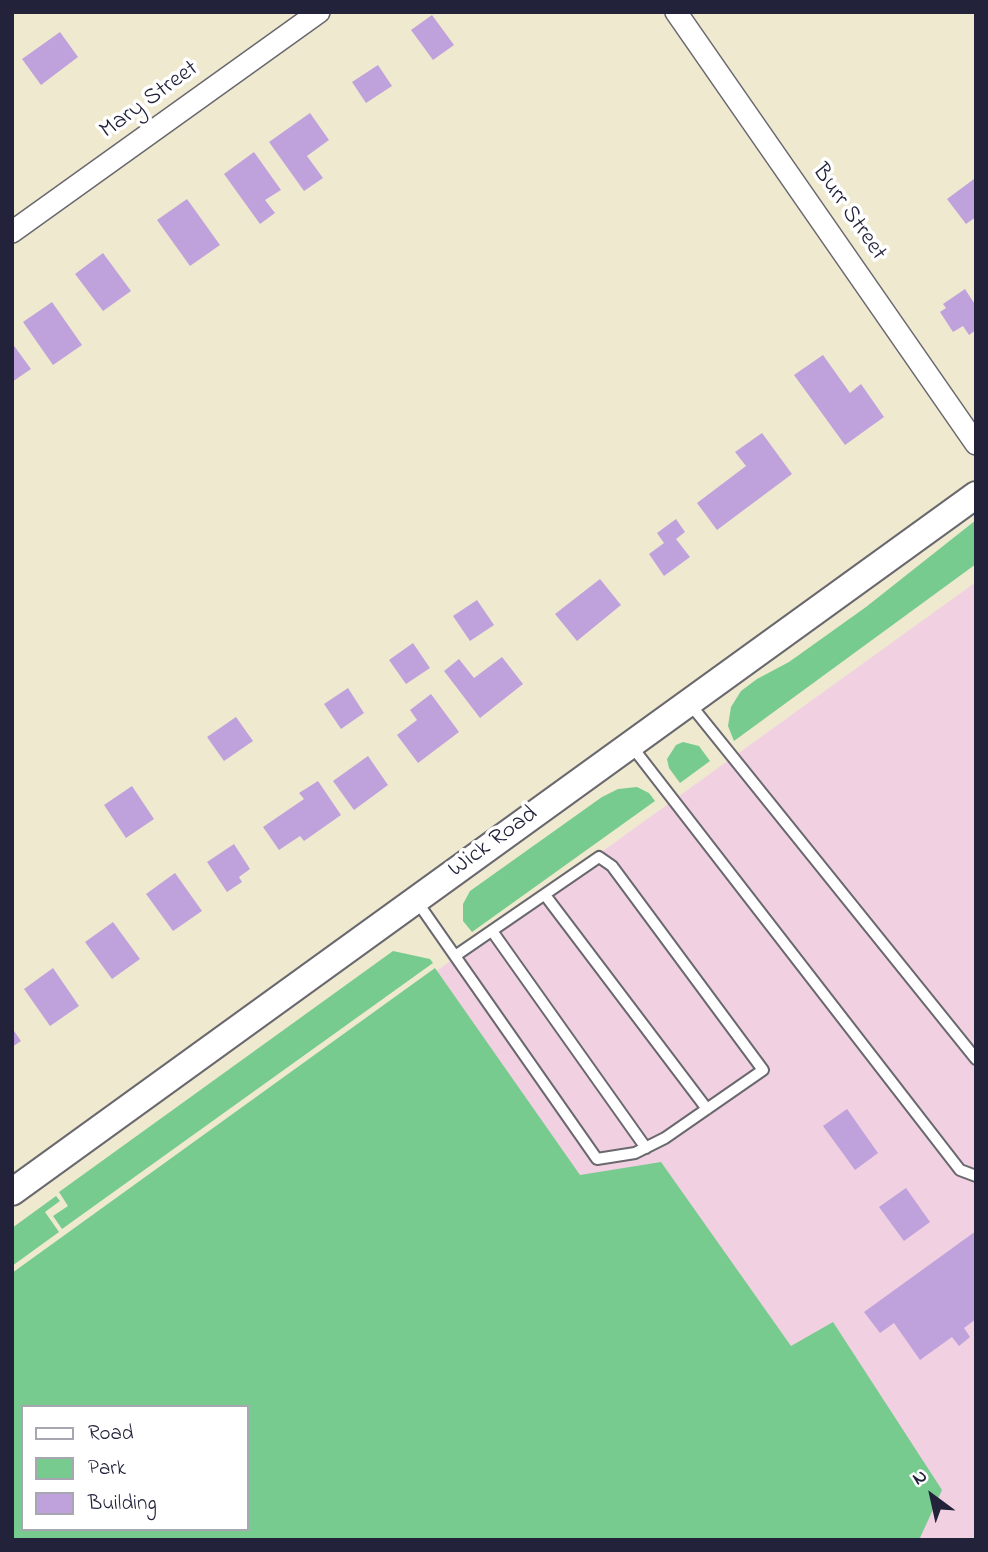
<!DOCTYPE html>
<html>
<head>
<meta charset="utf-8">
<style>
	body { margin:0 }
	#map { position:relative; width:988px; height:1552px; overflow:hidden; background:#efe9cf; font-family:"Indie Flower",sans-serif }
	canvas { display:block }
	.frame { position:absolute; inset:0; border:14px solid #22223b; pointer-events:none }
	.legend { position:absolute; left:21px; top:1405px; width:228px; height:126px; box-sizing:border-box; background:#fff; border:2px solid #a7a7b1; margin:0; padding:9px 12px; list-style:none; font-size:21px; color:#22223b }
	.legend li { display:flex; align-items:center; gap:14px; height:35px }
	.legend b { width:35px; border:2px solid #a7a7b1 }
	.north { position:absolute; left:897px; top:1461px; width:70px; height:70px; -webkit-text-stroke:5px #fff; paint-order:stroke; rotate:327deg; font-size:19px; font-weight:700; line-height:28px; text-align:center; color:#22223b }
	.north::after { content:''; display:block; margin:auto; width:24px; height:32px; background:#22223b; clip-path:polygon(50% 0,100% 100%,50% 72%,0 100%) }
</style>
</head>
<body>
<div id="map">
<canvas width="988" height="1552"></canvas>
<div class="frame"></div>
<ul class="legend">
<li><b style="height:9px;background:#fff"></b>Road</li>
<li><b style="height:19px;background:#77cb8f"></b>Park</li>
<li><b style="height:19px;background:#bfa2dc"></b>Building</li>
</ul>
<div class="north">N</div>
</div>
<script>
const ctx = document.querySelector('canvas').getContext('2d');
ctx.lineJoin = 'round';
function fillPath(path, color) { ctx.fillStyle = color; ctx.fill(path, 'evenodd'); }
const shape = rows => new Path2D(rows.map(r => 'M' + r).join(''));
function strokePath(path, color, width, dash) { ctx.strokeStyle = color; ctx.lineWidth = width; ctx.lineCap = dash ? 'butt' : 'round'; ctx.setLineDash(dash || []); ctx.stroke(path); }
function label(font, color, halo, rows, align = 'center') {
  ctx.font = font + ' "Indie Flower",sans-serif'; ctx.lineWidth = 7; ctx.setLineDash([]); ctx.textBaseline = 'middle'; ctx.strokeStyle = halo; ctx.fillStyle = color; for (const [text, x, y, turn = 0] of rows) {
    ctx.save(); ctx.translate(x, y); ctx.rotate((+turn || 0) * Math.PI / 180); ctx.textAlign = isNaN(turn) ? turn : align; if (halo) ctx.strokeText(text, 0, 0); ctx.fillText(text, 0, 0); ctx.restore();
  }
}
fillPath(shape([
	[976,582,976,1540,12,1540,12,1277],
	[23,1407,247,1407,247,1529,23,1529]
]), '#f1d0e2');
fillPath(shape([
	[976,520,976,564,734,741,728,726,731,707,741,691,757,679,789,662,866,607],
	[683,742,699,746,710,761,680,783,669,768,667,759,676,745],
	[637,787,649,793,655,801,472,932,463,921,463,904,470,891,602,797,618,789],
	[393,951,430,959,433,963,62,1229,53,1216,68,1206,59,1192],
	[435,968,580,1175,661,1162,791,1346,833,1322,942,1490,919,1540,12,1540,12,1273],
	[23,1407,247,1407,247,1529,23,1529],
	[56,1196,60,1201,45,1212,59,1232,12,1266,12,1228]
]), '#77cb8f');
fillPath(shape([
	[432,15,454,45,433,60,411,30],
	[60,32,78,57,41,85,22,59],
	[378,65,392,86,366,103,352,82],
	[310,113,329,140,307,156,323,178,304,191,269,142],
	[254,152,281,190,265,200,275,213,260,224,224,174],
	[974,179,976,182,976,217,966,224,947,199],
	[187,199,220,245,190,266,157,220],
	[103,253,131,291,103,311,75,274],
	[965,289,976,306,976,330,969,335,963,326,953,332,940,312,946,308,943,304],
	[52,302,82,345,53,365,23,322],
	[12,343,31,369,12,382],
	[823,355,850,393,861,384,884,417,845,445,794,375],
	[762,433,792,474,717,530,697,503,746,466,735,452],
	[676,519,685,532,676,539,690,557,664,576,649,554,664,543,657,533],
	[600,579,621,605,577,641,555,614],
	[477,600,494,625,470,641,453,616],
	[413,643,430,668,406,684,389,660],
	[502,657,523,684,480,718,444,671,459,659,474,678],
	[348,688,364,713,341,729,324,704],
	[431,694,459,732,418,763,397,735,417,720,410,710],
	[236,717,253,741,224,761,207,737],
	[368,756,388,785,354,810,333,781],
	[318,781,341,815,304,841,300,836,279,850,263,827,304,799,299,793],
	[132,786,154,819,126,838,104,805],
	[234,844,250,869,239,877,242,882,227,892,207,862],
	[175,873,202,911,173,931,146,894],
	[113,922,140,959,112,979,85,942],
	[53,968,79,1006,50,1026,24,989],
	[12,1028,21,1041,12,1047],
	[847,1109,878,1153,855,1170,823,1126],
	[906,1188,930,1222,904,1241,879,1207],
	[976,1231,976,1319,964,1328,970,1337,959,1346,952,1337,920,1360,894,1323,880,1333,864,1312]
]), '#bfa2dc');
const service = shape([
	[690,704,976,1059],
	[630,744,960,1170,976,1176],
	[545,895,707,1109],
	[416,900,455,956,597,1159,635,1153,665,1138,763,1070,612,866,599,857,455,956],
	[492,931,646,1148]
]);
const minor = shape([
	[676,12,976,444],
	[12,232,319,12]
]);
const tertiary = shape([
	[12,1192,976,495]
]);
strokePath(service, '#6a686f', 14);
strokePath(minor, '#6a686f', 24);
strokePath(tertiary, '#6a686f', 30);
strokePath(service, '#fff', 10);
strokePath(minor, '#fff', 21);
strokePath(tertiary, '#fff', 26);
label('24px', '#22223b', '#fff', [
	["Mary Street",150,101,-36],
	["Burr Street",848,213,55],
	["Wick Road",494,843,-36]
]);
</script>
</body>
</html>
